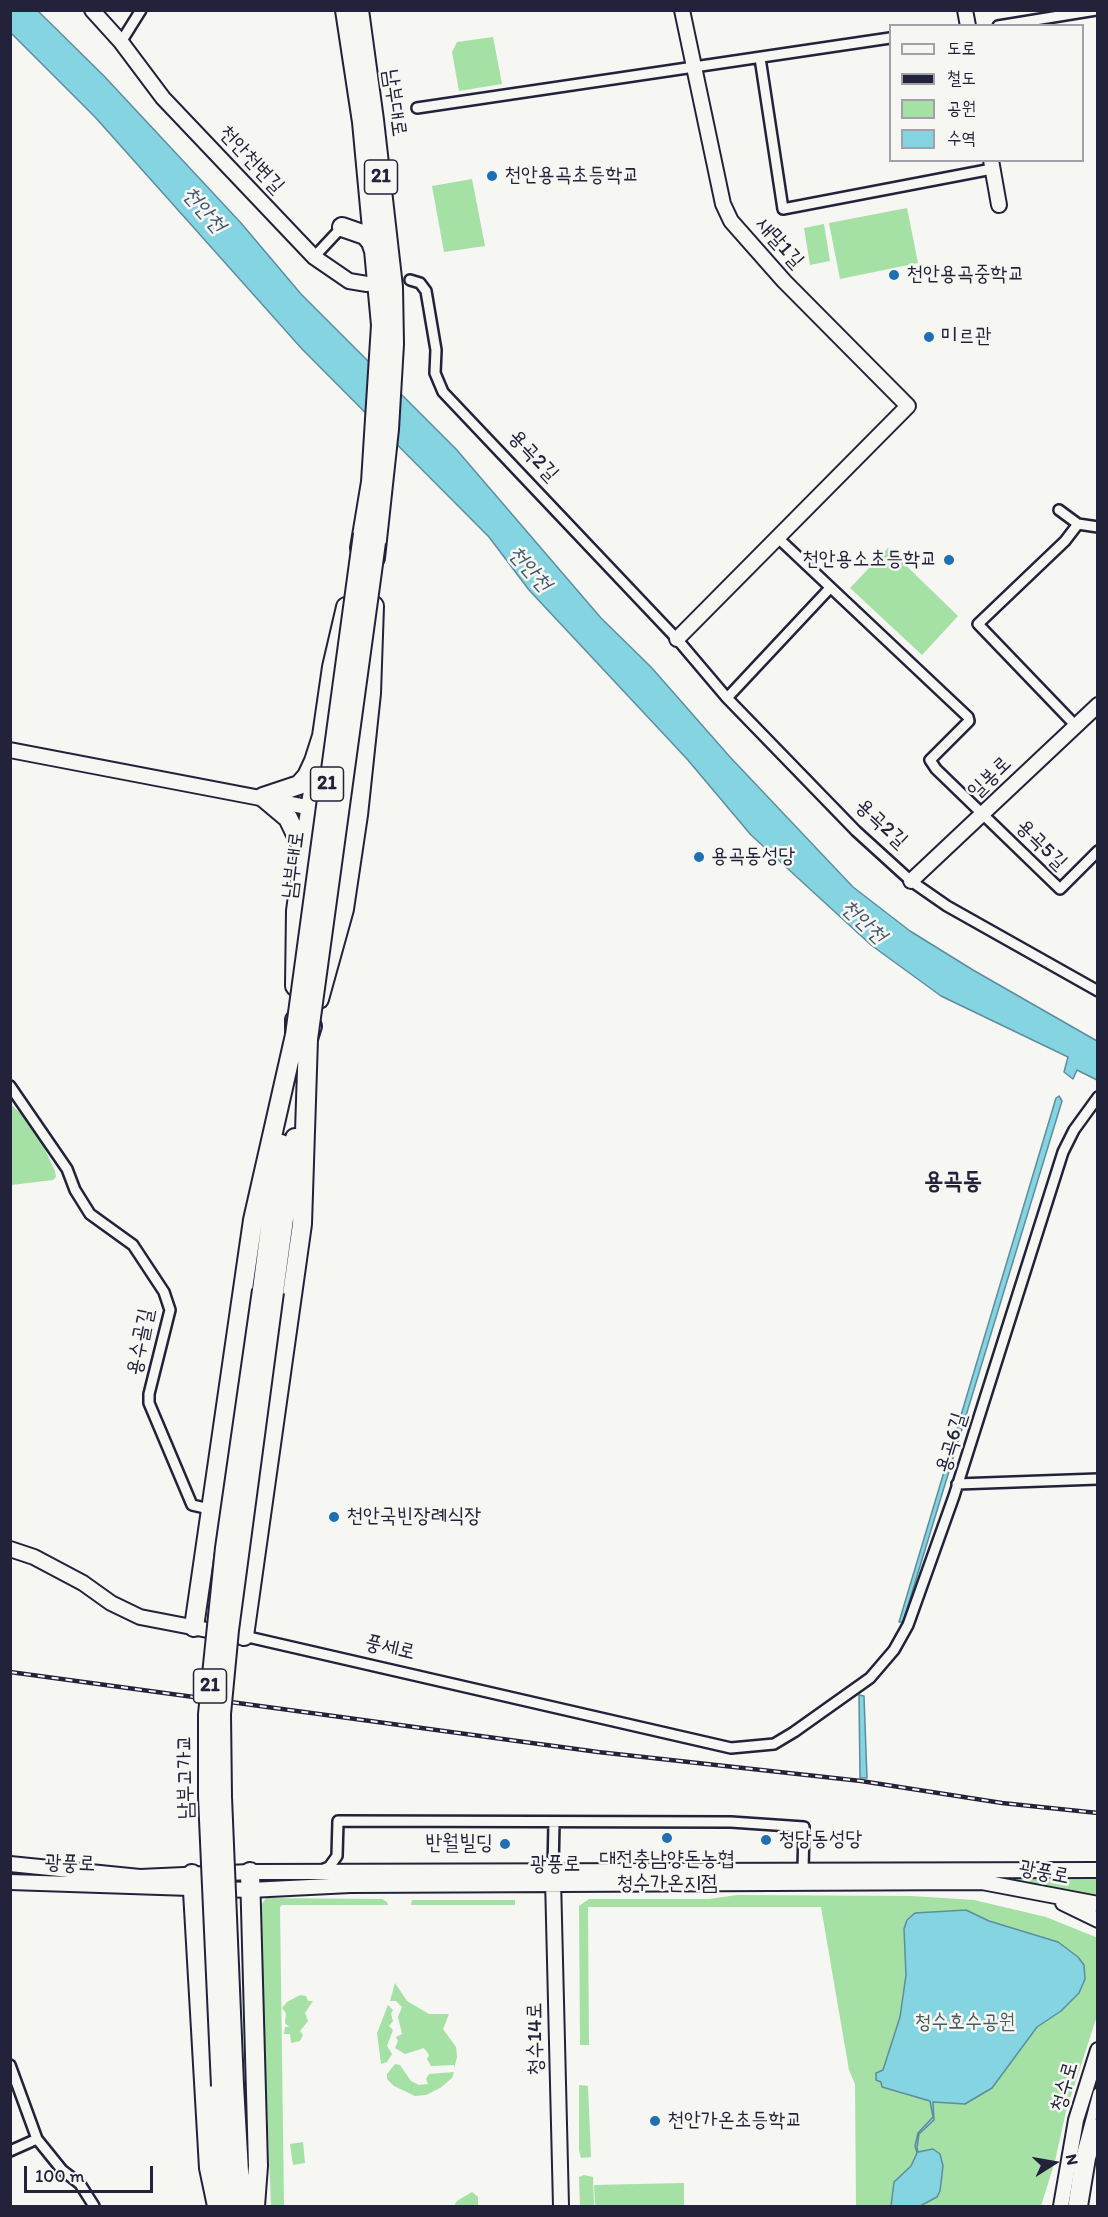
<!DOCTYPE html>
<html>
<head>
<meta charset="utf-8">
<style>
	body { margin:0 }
	#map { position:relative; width:1108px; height:2217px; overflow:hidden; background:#f6f6f2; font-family:Itim,"Poor Story",sans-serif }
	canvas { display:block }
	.frame { position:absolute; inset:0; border:12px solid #22223b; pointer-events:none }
	.legend { position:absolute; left:889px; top:24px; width:195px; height:138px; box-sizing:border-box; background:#f6f6f2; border:2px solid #a1a1a9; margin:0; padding:8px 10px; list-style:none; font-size:18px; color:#22223b }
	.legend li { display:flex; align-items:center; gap:12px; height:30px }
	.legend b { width:30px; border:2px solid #a1a1a9 }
	.north { position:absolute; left:1024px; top:2133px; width:60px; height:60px; -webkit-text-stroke:4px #f6f6f2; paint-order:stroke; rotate:79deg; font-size:16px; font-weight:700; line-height:24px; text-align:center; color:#22223b }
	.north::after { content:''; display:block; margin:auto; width:21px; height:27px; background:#22223b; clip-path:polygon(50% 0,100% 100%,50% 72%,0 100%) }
	.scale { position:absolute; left:24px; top:2166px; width:129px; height:27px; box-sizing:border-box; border:3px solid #22223b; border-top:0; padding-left:8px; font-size:18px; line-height:21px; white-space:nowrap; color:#22223b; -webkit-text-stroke:4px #f6f6f2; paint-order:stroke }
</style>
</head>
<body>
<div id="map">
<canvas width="1108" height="2217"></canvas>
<div class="frame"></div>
<ul class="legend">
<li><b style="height:8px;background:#f6f6f2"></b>도로</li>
<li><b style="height:8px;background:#22223b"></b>철도</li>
<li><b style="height:16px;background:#a5e0a5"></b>공원</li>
<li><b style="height:16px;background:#85d4e2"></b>수역</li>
</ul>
<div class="north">N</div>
<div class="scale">100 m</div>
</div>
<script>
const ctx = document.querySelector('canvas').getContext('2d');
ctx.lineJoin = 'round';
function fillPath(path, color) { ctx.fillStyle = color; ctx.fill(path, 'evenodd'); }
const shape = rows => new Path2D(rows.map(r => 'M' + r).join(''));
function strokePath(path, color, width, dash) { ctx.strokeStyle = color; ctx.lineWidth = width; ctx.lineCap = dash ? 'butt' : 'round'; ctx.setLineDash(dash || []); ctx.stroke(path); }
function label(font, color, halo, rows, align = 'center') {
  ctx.font = font + ' Itim,"Poor Story",sans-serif'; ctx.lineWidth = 5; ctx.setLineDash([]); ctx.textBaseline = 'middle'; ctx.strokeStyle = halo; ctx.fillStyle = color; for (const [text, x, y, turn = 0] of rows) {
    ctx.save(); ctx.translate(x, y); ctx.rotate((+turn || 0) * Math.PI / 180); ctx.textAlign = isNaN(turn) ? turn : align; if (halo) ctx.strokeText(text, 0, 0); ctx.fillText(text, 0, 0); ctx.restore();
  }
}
fillPath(shape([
	[493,37,502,84,459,91,452,52,457,42],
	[472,179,485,246,444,252,432,186],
	[907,208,918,263,840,279,829,223],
	[824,224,830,261,810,265,804,228],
	[888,548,958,616,922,655,850,588],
	[10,1104,25,1117,39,1137,55,1171,56,1177,53,1180,11,1185],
	[987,1876,1097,1878,1097,1899],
	[737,1895,911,1896,974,1900,1046,1917,1098,1938,1097,2016,1066,2111,1055,2161,1041,2206,856,2206,855,2084,849,2070,821,1907,588,1907,589,2045,580,2045,579,1906,589,1899,709,1899],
	[266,1898,382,1899,387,1902,388,1905,282,1905,280,1907,284,2206,271,2206,259,1908],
	[412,1900,515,1900,515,1905,411,1905],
	[395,1983,407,2001,429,2014,449,2014,443,2029,456,2047,457,2057,454,2069,454,2065,431,2066,427,2059,429,2055,424,2048,405,2054,395,2048,398,2041,396,2037,402,2034,398,2017,402,2007,396,2001,390,2001],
	[300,1995,306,1996,308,2001,313,2001,305,2013,308,2021,300,2031,303,2035,300,2041,291,2043,290,2034,284,2034,285,2027,289,2027,285,2023,286,2013,282,2008,287,2002],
	[388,2005,393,2010,391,2014,393,2021,389,2026,393,2030,387,2046,392,2054,387,2062,381,2064,377,2033],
	[395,2064,400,2065,411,2081,419,2085,428,2084,426,2079,429,2074,454,2072,452,2078,440,2088,426,2095,415,2096,394,2086,387,2079,387,2074],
	[579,2085,588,2086,591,2157,581,2158,579,2150],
	[303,2142,305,2163,293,2165,290,2144],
	[584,2175,593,2177,594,2206,580,2206,579,2177],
	[684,2183,684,2206,595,2206,594,2185],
	[472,2192,478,2197,478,2206,454,2206,457,2201]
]), '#a5e0a5');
const water = shape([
	[10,11,38,11,104,76,241,223,301,294,456,449,601,618,651,667,730,757,853,887,910,931,973,970,1097,1041,1097,1080,1077,1070,1073,1079,1064,1072,1068,1057,941,996,871,945,751,835,687,759,529,590,489,537,302,349,95,117,11,33,10,11],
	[1059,1096,1062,1101,903,1622,899,1622,1056,1098,1059,1096],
	[859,1695,864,1696,867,1778,860,1778,859,1695],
	[966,1910,989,1921,1058,1942,1078,1957,1084,1965,1085,1979,1079,1993,1061,2011,1037,2027,992,2088,965,2104,933,2102,934,2120,919,2134,917,2148,918,2152,933,2149,940,2154,943,2166,940,2191,937,2197,920,2206,891,2206,894,2182,911,2166,917,2153,915,2146,918,2133,933,2117,930,2101,882,2087,881,2082,876,2080,876,2073,883,2070,900,2017,906,1975,904,1929,907,1920,915,1913,966,1910]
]);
fillPath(water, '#85d4e2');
strokePath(water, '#5d8d9f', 1.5);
const street = shape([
	[998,26,1096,10],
	[121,42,141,10],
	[760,58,783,209,992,169],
	[417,108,890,38],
	[314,257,342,227],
	[410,280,420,283,426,291,436,350,435,373,443,392,677,639,727,698,856,831,911,881,947,906,1098,991],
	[1059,510,1078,524,1098,527],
	[777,537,968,717,969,721,930,760,936,769,1060,889,1098,851],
	[727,698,830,588],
	[1076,726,978,624,1065,541,1078,524],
	[10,1086,67,1169,75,1190,90,1214,133,1245,164,1292,170,1310,149,1394,149,1403,192,1505,214,1510],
	[957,1484,1098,1479],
	[244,1636,731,1748,774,1744,794,1732,870,1678,894,1650,908,1625,954,1496,1063,1152,1074,1130,1098,1097],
	[322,1870,329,1867,337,1856,338,1821,731,1822,804,1827,803,1870],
	[553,1871,554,1822],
	[10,2065,37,2139,10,2151],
	[37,2139,62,2170,80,2184,94,2206],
	[1073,2206,1080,2160,1098,2093]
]);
const secondary = shape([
	[92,10,121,42,163,98,314,257,349,281,367,284],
	[965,10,968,26],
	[991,160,999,205],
	[677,639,908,406,784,281,731,221,723,204,682,10],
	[10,750,318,809],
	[911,881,1098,705],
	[10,1549,34,1557,83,1583,111,1603,140,1617,223,1633],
	[10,1864,140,1877,250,1872,1098,1870],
	[553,1879,561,2206],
	[10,1882,250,1890,350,1885,982,1882,1098,1904],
	[1063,1903,1098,1920],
	[1061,2206,1076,2120,1098,2050],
	[1080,2206,1088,2158,1098,2126]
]);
const highway = shape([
	[345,10,362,122,381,325,371,482,360,548],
	[359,10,374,120,393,287,394,344,389,429,375,558],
	[342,227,365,235,371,242,374,251],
	[263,797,288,818,304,851,296,911,295,986],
	[263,797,299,785,307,776,314,761,322,736,332,667,346,607],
	[304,851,317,764],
	[319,999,344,909,358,815,371,693,374,606],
	[262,1290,281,1144],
	[274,1292,295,1138],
	[194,1627,253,1220,295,1035,295,1020],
	[244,1636,302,1224,308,1039,312,1026],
	[250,1872,258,2166,255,2206],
	[192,1874,209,2168,217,2206],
	[234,2085,241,2206],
	[221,2086,228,2206]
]);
strokePath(street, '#22223b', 14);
strokePath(secondary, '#22223b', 18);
strokePath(highway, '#22223b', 22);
strokePath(street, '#f6f6f2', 9);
strokePath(secondary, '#f6f6f2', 14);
strokePath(highway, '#f6f6f2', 18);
const rail = shape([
	[10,1672,598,1752,861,1781,1002,1803,1098,1813]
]);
strokePath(rail, '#22223b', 4.5);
strokePath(rail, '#f6f6f2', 2, [7]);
const highwayBridge = shape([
	[295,1035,363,534],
	[308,1039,376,542],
	[234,2085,222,1797,221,1714,229,1630,274,1292],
	[221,2086,208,1797,208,1714,225,1548,262,1290]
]);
strokePath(highwayBridge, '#22223b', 22, []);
strokePath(highwayBridge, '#f6f6f2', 18);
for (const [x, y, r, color] of [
	[492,176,6,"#1f6fb2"],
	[894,275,6,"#1f6fb2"],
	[929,337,6,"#1f6fb2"],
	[949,560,6,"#1f6fb2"],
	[699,857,6,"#1f6fb2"],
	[334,1517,6,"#1f6fb2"],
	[667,1838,6,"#1f6fb2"],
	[766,1840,6,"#1f6fb2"],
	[505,1844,6,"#1f6fb2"],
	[655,2121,6,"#1f6fb2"]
]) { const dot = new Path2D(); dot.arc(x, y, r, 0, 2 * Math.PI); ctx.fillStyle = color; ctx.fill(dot); strokePath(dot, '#f6f6f2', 2); }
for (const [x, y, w] of [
	[381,177,33],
	[327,784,33],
	[210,1686,33]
]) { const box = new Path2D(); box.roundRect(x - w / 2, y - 17, w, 34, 4.5); ctx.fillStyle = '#f6f6f2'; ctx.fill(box); strokePath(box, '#22223b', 1.5); }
label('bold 20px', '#22223b', null, [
	["21",381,177],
	["21",327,784],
	["21",210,1686]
]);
label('21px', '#22223b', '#f6f6f2', [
	["남부대로",394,103,82],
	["천안천변길",251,160,47],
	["새말1길",779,243,48],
	["용곡2길",533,456,47],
	["일봉로",990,778,-44],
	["용곡2길",881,824,43],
	["용곡5길",1041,845,45],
	["남부대로",294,865,-83],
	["용수골길",141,1342,-79],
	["용곡6길",952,1443,-73],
	["풍세로",390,1648,13],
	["남부고가교",186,1777,-91],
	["광풍로",70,1864,2],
	["광풍로",555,1865],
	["광풍로",1044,1873,11],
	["청수14로",536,2039,-91],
	["청수로",1065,2087,-74]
]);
label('21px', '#22223b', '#f6f6f2', [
	["천안용곡초등학교",504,176],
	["천안용곡중학교",906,275],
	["미르관",941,337],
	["천안용소초등학교",937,560,"right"],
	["용곡동성당",711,857],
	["천안국빈장례식장",346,1517],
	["청당동성당",778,1840],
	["반월빌딩",493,1844,"right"],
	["대전충남양돈농협",667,1860,"center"],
	["청수가온지점",667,1884,"center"],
	["천안가온초등학교",667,2121]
], 'left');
label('21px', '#495b5b', '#f6f6f2', [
	["청수호수공원",965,2023]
]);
label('italic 22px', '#40576d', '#f6f6f2', [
	["천안천",203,210,49],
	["천안천",529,569,48],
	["천안천",863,922,43]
]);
label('bold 24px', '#22223b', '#f6f6f2', [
	["용곡동",953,1182]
]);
</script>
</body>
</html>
